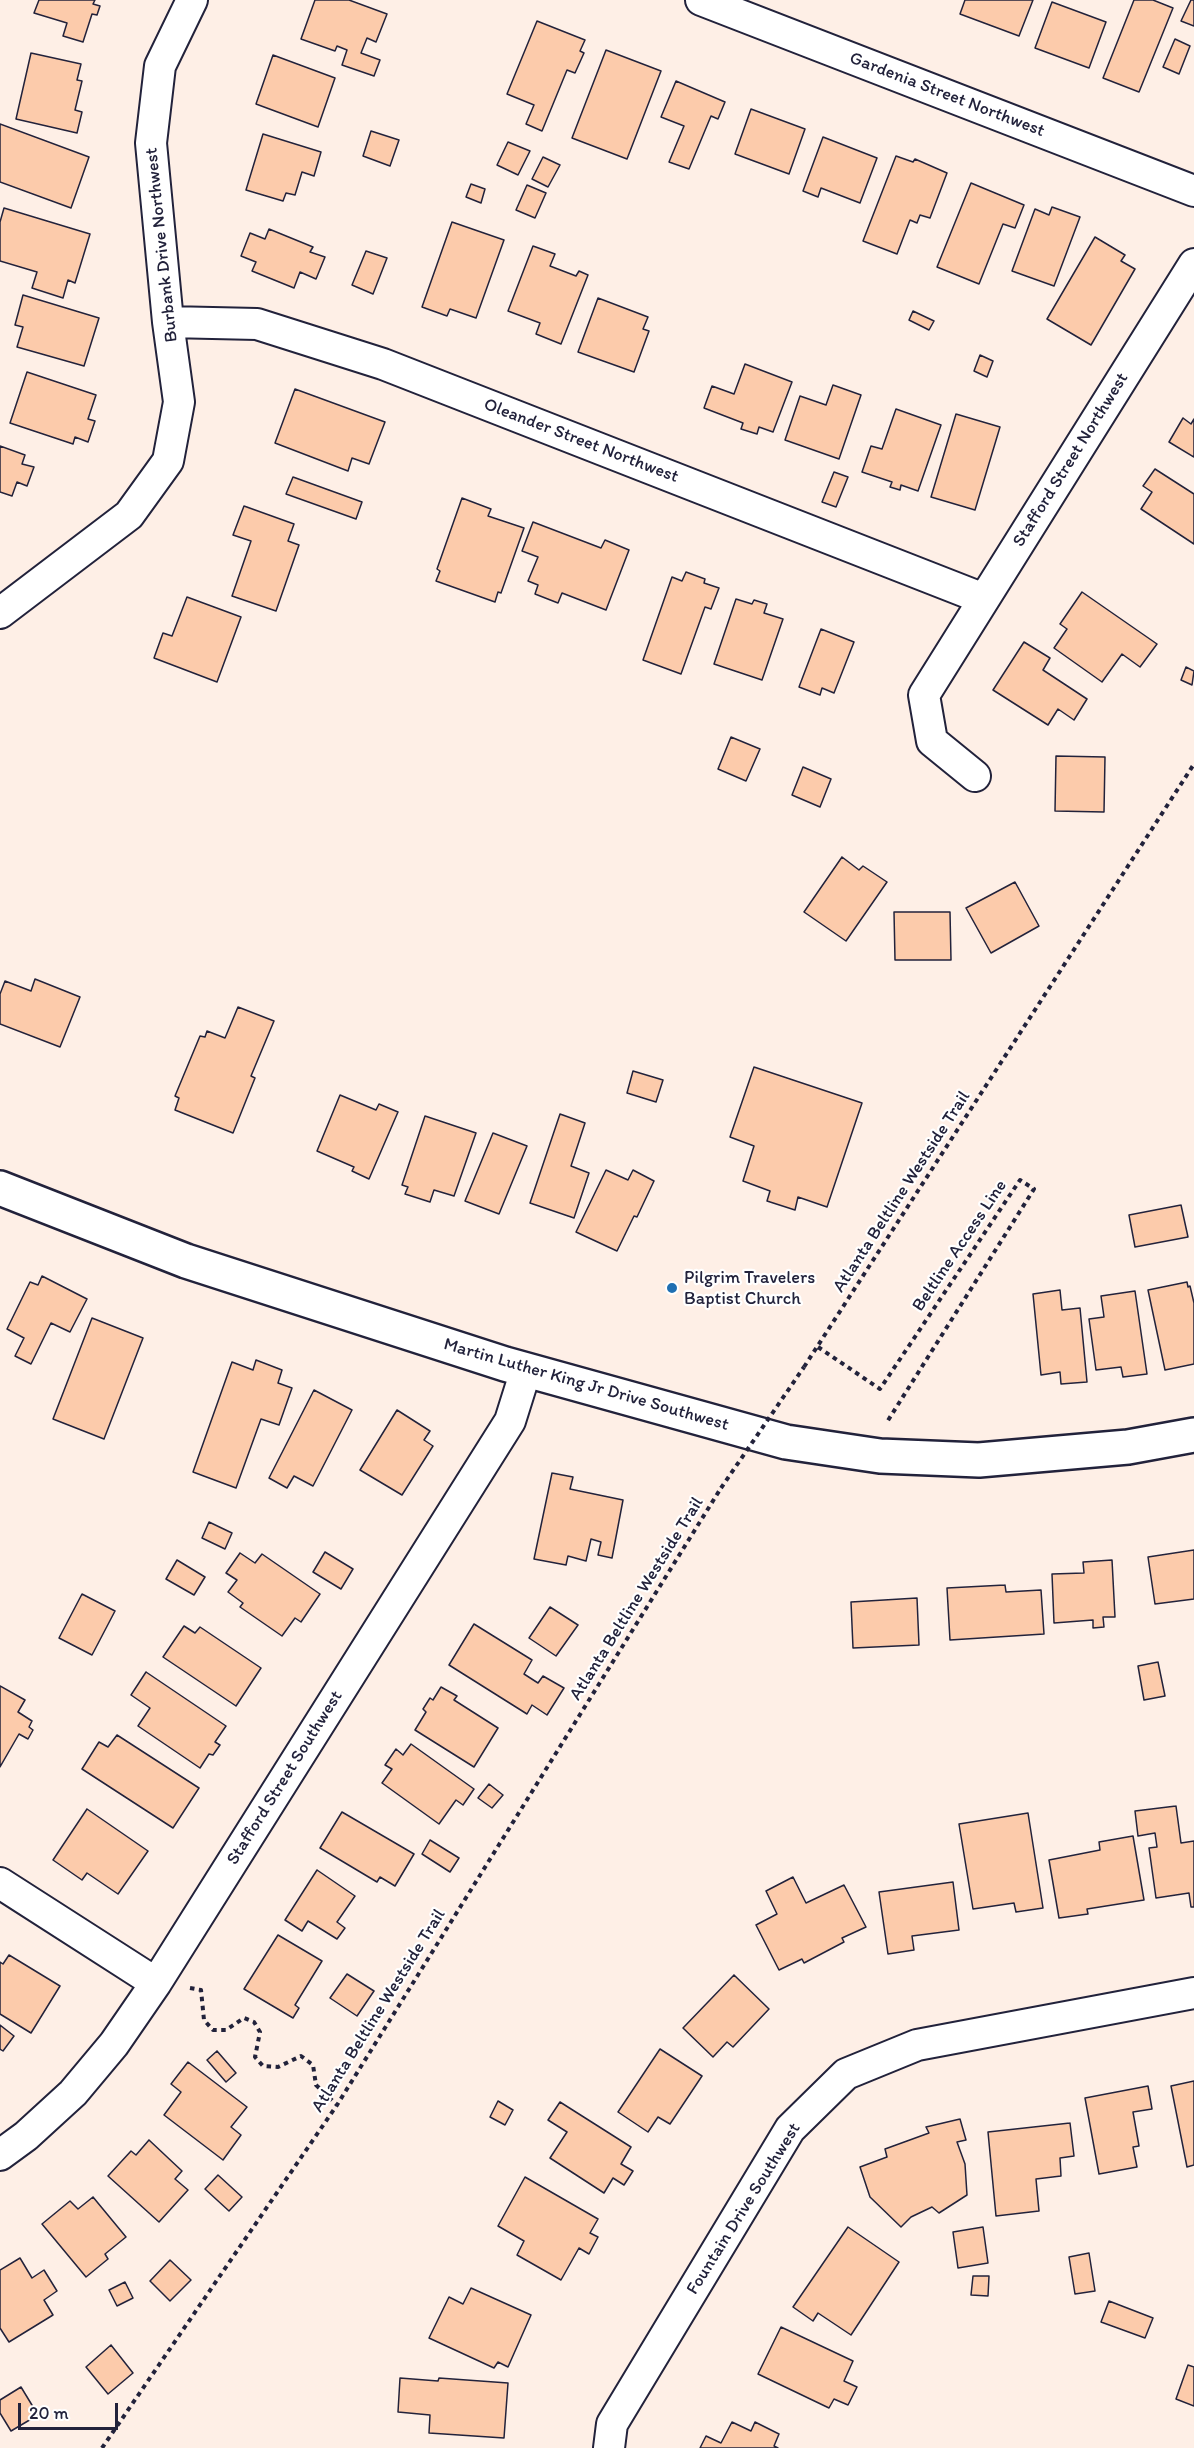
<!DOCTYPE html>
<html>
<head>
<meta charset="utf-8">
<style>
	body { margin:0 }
	#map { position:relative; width:1194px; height:2448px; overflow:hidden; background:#feefe6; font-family:Itim,sans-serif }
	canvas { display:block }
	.scale { position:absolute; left:18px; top:2403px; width:100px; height:27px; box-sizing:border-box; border:3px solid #22223b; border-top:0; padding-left:8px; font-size:18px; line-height:21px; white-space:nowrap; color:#22223b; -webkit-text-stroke:4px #fff; paint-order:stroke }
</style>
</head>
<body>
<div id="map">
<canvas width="1194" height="2448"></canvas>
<div class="scale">20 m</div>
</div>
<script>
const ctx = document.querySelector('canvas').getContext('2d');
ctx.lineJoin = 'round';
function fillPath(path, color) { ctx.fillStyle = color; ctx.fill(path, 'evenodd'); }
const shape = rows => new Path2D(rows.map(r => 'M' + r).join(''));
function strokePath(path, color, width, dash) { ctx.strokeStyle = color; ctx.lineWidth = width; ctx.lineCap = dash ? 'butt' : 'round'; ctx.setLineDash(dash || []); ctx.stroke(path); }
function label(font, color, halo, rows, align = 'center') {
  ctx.font = font + ' Itim,sans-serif'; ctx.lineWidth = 4.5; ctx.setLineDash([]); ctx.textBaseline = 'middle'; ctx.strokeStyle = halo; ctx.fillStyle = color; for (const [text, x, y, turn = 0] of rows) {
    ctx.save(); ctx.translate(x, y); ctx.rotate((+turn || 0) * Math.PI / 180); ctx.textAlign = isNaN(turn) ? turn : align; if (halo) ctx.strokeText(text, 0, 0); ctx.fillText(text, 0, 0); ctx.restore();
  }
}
const building = shape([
	[39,0,95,0,93,4,100,6,97,15,92,14,83,42,63,36,67,23,34,13,39,0],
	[315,0,349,0,387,14,376,42,367,38,361,53,380,60,374,76,342,65,347,50,337,46,335,51,301,39,315,0],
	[965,0,1033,0,1019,36,960,14,965,0],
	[1134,0,1153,0,1173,8,1139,92,1103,78,1134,0],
	[1191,0,1194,0,1194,26,1181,21,1191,0],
	[1052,2,1106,22,1089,68,1035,48,1052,2],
	[537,21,585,40,580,51,584,53,575,73,567,70,542,131,526,124,534,105,507,94,537,21],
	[1175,39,1190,46,1179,74,1163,67,1175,39],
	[606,50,661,71,627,159,572,138,606,50],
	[31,53,81,64,77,80,82,81,75,110,82,112,77,133,16,119,31,53],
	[273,55,335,78,318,127,256,104,273,55],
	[676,81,725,102,718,119,711,116,689,169,669,162,684,126,661,117,676,81],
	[751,109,805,129,789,174,735,154,751,109],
	[0,124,89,157,71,208,0,182,0,124],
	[371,131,399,140,390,166,363,156,371,131],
	[263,134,321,152,314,176,302,172,295,195,286,193,283,201,246,190,263,134],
	[823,137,877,158,860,203,821,188,818,197,803,191,823,137],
	[508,142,530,151,518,175,497,165,508,142],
	[896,156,913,162,915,159,947,173,930,218,920,215,917,223,910,220,897,254,863,241,896,156],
	[543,157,560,165,548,187,532,179,543,157],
	[971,183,1024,205,1015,228,1003,224,979,284,937,267,971,183],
	[471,184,485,189,481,203,466,197,471,184],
	[527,185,546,193,535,218,516,210,527,185],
	[1052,207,1080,217,1054,286,1012,271,1035,209,1049,215,1052,207],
	[4,208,90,234,75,283,68,280,63,298,32,288,37,272,0,261,0,222,4,208],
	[452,222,504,240,476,318,450,309,447,316,422,307,452,222],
	[269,229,313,247,310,252,325,257,316,279,300,272,294,288,252,271,256,262,241,256,250,233,265,239,269,229],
	[1095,237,1125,255,1121,261,1135,269,1091,345,1047,319,1095,237],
	[533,246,555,254,550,266,576,276,579,271,588,275,561,344,536,334,540,323,508,311,533,246],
	[366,251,387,258,373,294,352,285,366,251],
	[23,295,99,318,84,366,17,347,23,327,15,325,23,295],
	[598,298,648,317,643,329,649,331,634,372,578,352,598,298],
	[913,311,934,321,929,330,909,320,913,311],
	[980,355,993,361,987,377,974,371,980,355],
	[745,364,792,382,773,432,759,427,757,434,741,429,743,423,704,408,712,386,734,394,745,364],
	[27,372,96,395,88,419,95,421,88,442,75,437,73,444,10,423,27,372],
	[833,385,861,395,839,459,785,440,800,396,826,405,833,385],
	[295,389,385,422,369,464,352,458,348,471,275,443,295,389],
	[896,409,941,425,918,491,901,485,900,490,890,487,892,482,862,472,871,446,882,449,896,409],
	[956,414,1000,427,975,510,931,497,956,414],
	[1183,418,1191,424,1194,419,1194,457,1169,442,1183,418],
	[0,446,25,455,22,464,34,467,27,486,17,482,12,496,0,492,0,446],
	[1155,469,1194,494,1194,544,1141,509,1152,492,1143,486,1155,469],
	[834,472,848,477,836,507,822,502,834,472],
	[293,477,362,502,356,519,286,494,293,477],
	[462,498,491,509,488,516,524,528,501,593,498,592,495,602,436,581,440,571,437,569,462,498],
	[244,506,294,524,288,541,299,545,276,611,232,596,251,541,233,535,244,506],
	[533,522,601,548,605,540,629,550,606,610,562,593,558,603,535,594,538,585,528,581,538,557,522,551,533,522],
	[686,572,705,579,704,583,719,588,711,609,705,607,681,674,643,660,672,577,682,581,686,572],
	[1082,592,1157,644,1140,667,1122,654,1102,682,1054,648,1067,629,1060,624,1082,592],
	[187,597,241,617,217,682,154,658,163,633,172,636,187,597],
	[736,599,752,604,754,600,767,604,764,613,783,619,762,680,714,664,736,599],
	[821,629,854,642,834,693,822,688,820,695,799,687,821,629],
	[1024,642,1050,658,1043,670,1087,699,1074,720,1058,709,1048,725,993,690,1024,642],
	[1186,667,1194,671,1192,685,1181,680,1186,667],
	[731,737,760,749,746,781,718,769,731,737],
	[1056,756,1105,757,1104,812,1055,811,1056,756],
	[803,767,831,779,820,807,792,795,803,767],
	[842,857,859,870,863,866,887,882,846,941,804,912,842,857],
	[1015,882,1039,926,991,953,966,908,1015,882],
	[894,912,950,912,951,960,895,960,894,912],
	[35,979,80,997,60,1047,0,1024,0,994,5,981,31,991,35,979],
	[238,1007,274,1021,251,1076,255,1078,233,1133,175,1110,179,1098,175,1096,200,1036,205,1037,207,1031,225,1038,238,1007],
	[754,1067,862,1103,827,1207,798,1197,795,1210,767,1201,770,1191,743,1181,754,1146,730,1137,754,1067],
	[633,1071,663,1080,656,1102,627,1093,633,1071],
	[340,1095,376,1110,379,1104,398,1112,369,1179,352,1171,354,1167,317,1151,340,1095],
	[560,1114,585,1123,571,1166,589,1173,574,1218,530,1203,560,1114],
	[425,1116,476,1133,454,1196,434,1190,430,1202,405,1194,408,1187,402,1185,425,1116],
	[493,1133,527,1146,499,1214,465,1201,493,1133],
	[606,1170,628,1180,633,1170,654,1181,637,1217,634,1216,617,1251,576,1232,606,1170],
	[1181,1205,1188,1237,1135,1247,1129,1215,1181,1205],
	[42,1276,87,1299,70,1332,51,1323,31,1364,15,1356,24,1338,7,1329,30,1282,38,1285,42,1276],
	[1187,1282,1188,1287,1190,1286,1194,1303,1194,1364,1165,1370,1148,1290,1187,1282],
	[1060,1290,1062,1310,1080,1308,1087,1382,1061,1384,1060,1372,1041,1375,1033,1294,1060,1290],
	[1135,1291,1147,1374,1123,1377,1121,1367,1096,1370,1089,1319,1104,1317,1101,1296,1135,1291],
	[92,1318,143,1338,104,1439,53,1419,92,1318],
	[256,1360,282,1370,278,1383,292,1388,279,1425,261,1419,236,1488,193,1472,232,1362,253,1370,256,1360],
	[314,1390,352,1410,313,1486,294,1476,287,1488,269,1478,314,1390],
	[397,1410,430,1431,424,1440,433,1446,402,1495,360,1470,397,1410],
	[552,1473,573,1477,570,1489,623,1500,612,1558,598,1555,601,1542,591,1539,586,1561,568,1556,566,1565,534,1559,552,1473],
	[209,1522,232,1533,225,1549,202,1538,209,1522],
	[1194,1550,1194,1599,1155,1604,1148,1557,1194,1550],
	[325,1552,353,1569,341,1589,313,1572,325,1552],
	[240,1553,255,1563,262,1554,320,1594,301,1622,295,1618,282,1636,240,1607,243,1603,228,1592,237,1580,226,1573,240,1553],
	[177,1560,205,1577,194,1595,166,1579,177,1560],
	[1112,1560,1115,1617,1103,1617,1104,1627,1093,1628,1093,1620,1054,1623,1052,1574,1084,1573,1083,1562,1112,1560],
	[1005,1585,1006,1592,1041,1590,1044,1634,950,1640,947,1588,1005,1585],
	[82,1594,115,1611,92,1655,59,1638,82,1594],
	[917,1598,919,1645,853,1648,851,1602,917,1598],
	[550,1607,578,1625,556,1656,529,1638,550,1607],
	[474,1624,532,1660,524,1674,538,1683,543,1676,564,1688,547,1715,532,1705,527,1714,449,1665,474,1624],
	[184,1626,195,1633,200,1627,261,1668,236,1706,163,1657,184,1626],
	[1158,1662,1165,1696,1144,1700,1138,1666,1158,1662],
	[146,1672,226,1726,215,1742,220,1745,213,1755,209,1754,200,1768,138,1726,150,1708,131,1695,146,1672],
	[0,1686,25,1700,18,1712,32,1721,29,1727,33,1730,28,1739,19,1734,0,1767,0,1686],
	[441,1687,457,1696,454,1700,498,1728,474,1767,415,1730,426,1712,423,1709,430,1698,433,1700,441,1687],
	[117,1735,199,1788,173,1828,82,1769,99,1742,108,1747,117,1735],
	[411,1744,474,1789,463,1805,456,1800,439,1824,382,1783,392,1769,385,1765,396,1749,403,1755,411,1744],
	[489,1784,503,1795,492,1808,478,1798,489,1784],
	[1176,1806,1181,1843,1194,1841,1194,1907,1191,1907,1189,1893,1156,1898,1149,1848,1157,1847,1155,1833,1138,1836,1135,1811,1176,1806],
	[87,1809,148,1851,118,1894,87,1873,82,1880,53,1860,87,1809],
	[342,1812,414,1854,395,1886,380,1877,377,1882,320,1848,342,1812],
	[1028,1813,1043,1908,1016,1912,1014,1903,973,1909,959,1824,1028,1813],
	[1133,1836,1144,1900,1087,1909,1088,1914,1059,1918,1049,1860,1100,1850,1099,1842,1133,1836],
	[430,1840,459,1858,450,1872,422,1854,430,1840],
	[317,1870,355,1896,337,1922,345,1928,337,1939,308,1921,302,1931,285,1920,317,1870],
	[793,1877,806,1903,844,1885,866,1927,842,1938,844,1942,804,1963,802,1959,779,1970,756,1925,777,1914,766,1891,793,1877],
	[953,1882,959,1930,912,1936,914,1950,888,1954,879,1892,953,1882],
	[278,1935,322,1961,295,2005,299,2008,293,2018,244,1989,278,1935],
	[9,1955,60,1986,31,2033,0,2014,0,1962,3,1964,9,1955],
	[347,1974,374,1991,357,2016,330,1998,347,1974],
	[734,1975,769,2009,733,2047,727,2042,713,2057,683,2028,734,1975],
	[0,2025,14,2036,3,2051,0,2049,0,2025],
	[660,2049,702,2076,670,2124,658,2117,648,2132,618,2112,660,2049],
	[217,2051,236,2073,226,2082,207,2060,217,2051],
	[188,2062,247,2107,231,2127,241,2135,223,2160,164,2115,181,2092,171,2084,188,2062],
	[1194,2081,1194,2165,1187,2167,1171,2086,1194,2081],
	[1148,2086,1152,2109,1133,2112,1139,2146,1133,2147,1137,2167,1099,2174,1085,2098,1148,2086],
	[498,2101,513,2110,505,2125,490,2117,498,2101],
	[560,2102,631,2147,621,2164,633,2171,624,2185,613,2178,604,2193,550,2158,567,2132,548,2120,560,2102],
	[960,2119,966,2140,957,2142,965,2164,967,2195,939,2213,932,2207,911,2217,901,2227,870,2197,860,2167,887,2157,885,2149,929,2133,926,2127,960,2119],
	[1070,2123,1074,2156,1060,2158,1061,2176,1036,2179,1039,2211,996,2216,988,2132,1070,2123],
	[149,2140,182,2171,175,2179,188,2190,159,2222,108,2176,131,2151,136,2155,149,2140],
	[218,2175,242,2197,229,2211,205,2189,218,2175],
	[525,2177,598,2219,590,2233,598,2237,589,2254,579,2248,561,2280,517,2255,524,2241,498,2226,525,2177],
	[93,2197,126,2237,105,2254,108,2259,86,2277,42,2224,70,2201,78,2209,93,2197],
	[848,2227,899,2262,851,2335,818,2313,813,2321,793,2307,848,2227],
	[983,2227,988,2263,958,2268,953,2232,983,2227],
	[1089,2253,1095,2291,1075,2294,1069,2257,1089,2253],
	[20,2258,32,2278,44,2270,57,2291,44,2300,53,2315,9,2342,0,2328,0,2270,20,2258],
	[170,2260,191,2280,170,2301,150,2281,170,2260],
	[973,2276,989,2276,988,2296,971,2295,973,2276],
	[125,2282,133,2298,117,2306,109,2290,125,2282],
	[471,2288,531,2315,508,2367,498,2362,494,2368,429,2338,449,2297,463,2304,471,2288],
	[1109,2301,1153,2318,1145,2338,1101,2322,1109,2301],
	[781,2327,853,2361,844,2381,857,2387,848,2405,834,2399,829,2408,758,2374,781,2327],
	[111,2345,133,2373,108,2394,86,2367,111,2345],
	[1188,2365,1194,2367,1194,2406,1176,2399,1188,2365],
	[400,2378,438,2381,439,2378,508,2383,504,2438,429,2433,430,2415,398,2412,400,2378],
	[21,2387,38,2415,11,2431,0,2413,0,2400,21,2387],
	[732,2422,751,2431,755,2422,779,2434,774,2446,778,2448,700,2448,706,2436,721,2443,732,2422]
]);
fillPath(building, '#fccbab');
strokePath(building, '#22223b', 1.5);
const minor = shape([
	[701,0,1194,191],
	[168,322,257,324,383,364,984,599],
	[0,613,129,515,168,461,179,402,168,322,151,143,160,66,192,0],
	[975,776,932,741,924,695,1194,264],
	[0,1883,156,1983],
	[0,2155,26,2136,73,2093,114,2044,156,1983,510,1421,526,1370],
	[609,2448,612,2424,790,2129,846,2074,917,2045,1194,1993]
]);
const secondary = shape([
	[0,1188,186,1261,505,1364,786,1442,880,1456,979,1460,1128,1447,1194,1435]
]);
strokePath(minor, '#22223b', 34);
strokePath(secondary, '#22223b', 38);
strokePath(shape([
	[818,1347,880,1389,1020,1180,1034,1189,887,1422],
	[804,1367,1194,764],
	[190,1988,201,1990,204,2020,213,2030,226,2030,244,2018,254,2022,260,2032,255,2057,263,2066,278,2067,301,2056,313,2065,316,2085,337,2105],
	[102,2448,337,2105,721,1488]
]), '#22223b', 4, [4.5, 4.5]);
strokePath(minor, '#fff', 30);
strokePath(secondary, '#fff', 33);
strokePath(shape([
	[721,1488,804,1367]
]), '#22223b', 4, [4.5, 4.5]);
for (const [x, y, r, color] of [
	[672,1288,6,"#1f6fb2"]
]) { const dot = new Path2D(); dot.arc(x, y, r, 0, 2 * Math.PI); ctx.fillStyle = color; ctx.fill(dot); strokePath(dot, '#fff', 2); }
label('18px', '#22223b', '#fff', [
	["Gardenia Street Northwest",947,95,21],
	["Burbank Drive Northwest",162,245,-96],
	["Oleander Street Northwest",581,441,21],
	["Stafford Street Northwest",1071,460,-58],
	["Atlanta Beltline Westside Trail",902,1192,-57],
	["Beltline Access Line",960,1246,-56],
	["Martin Luther King Jr Drive Southwest",586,1385,16],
	["Atlanta Beltline Westside Trail",637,1599,-58],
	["Stafford Street Southwest",285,1778,-58],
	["Atlanta Beltline Westside Trail",379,2011,-58],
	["Fountain Drive Southwest",744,2209,-58]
]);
label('18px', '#22223b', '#fff', [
	["Pilgrim Travelers",684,1278],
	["Baptist Church",684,1299]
], 'left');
</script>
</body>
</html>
